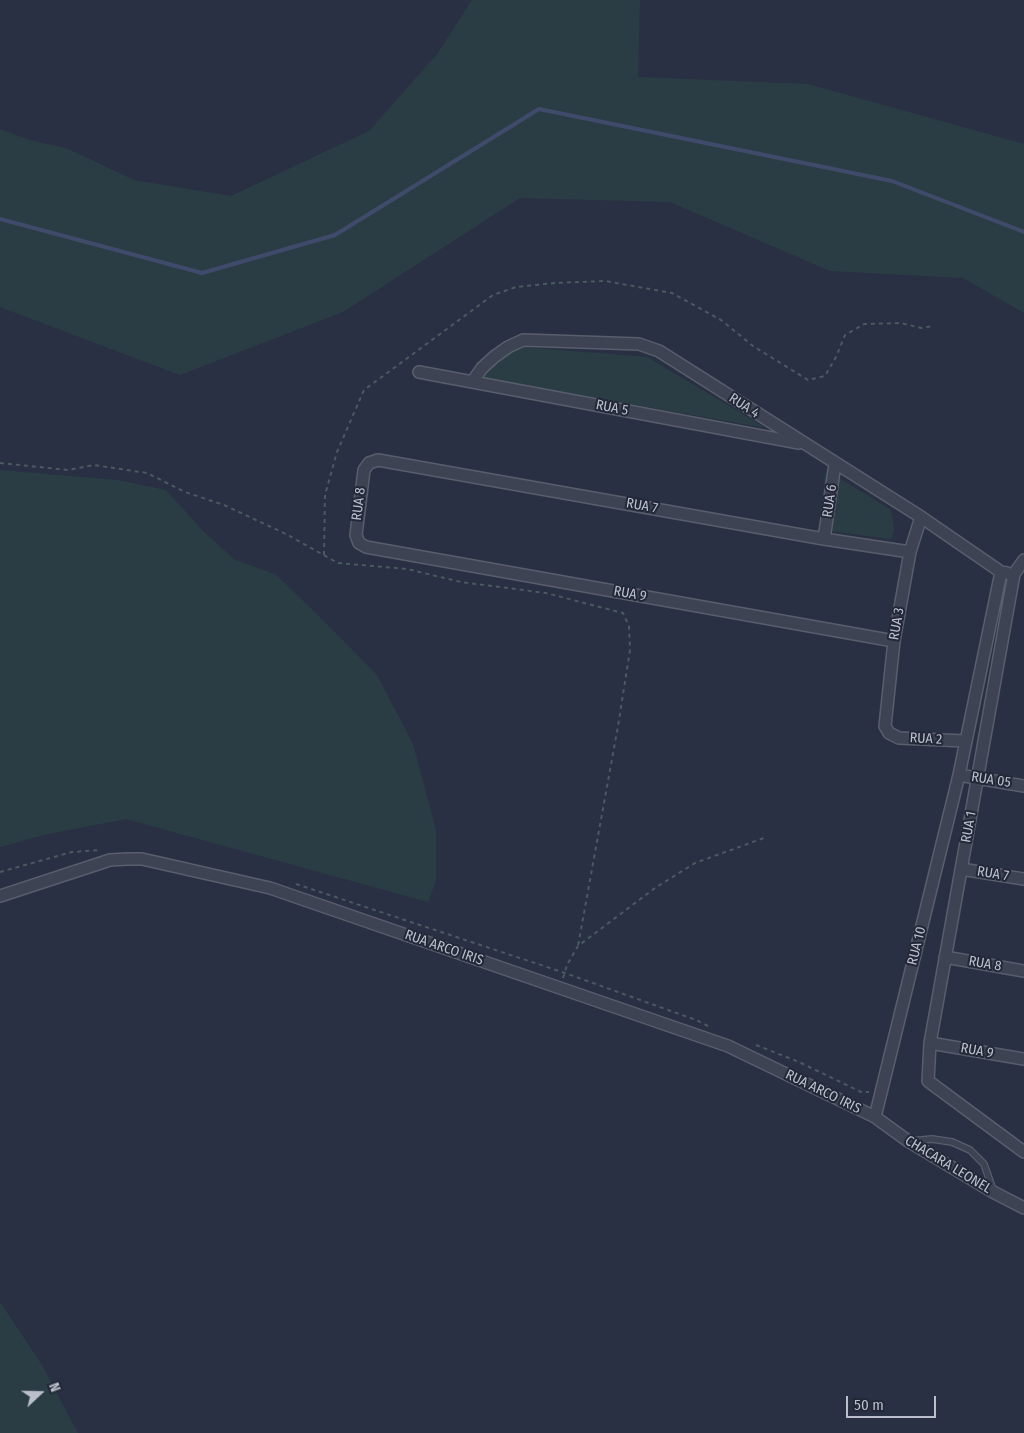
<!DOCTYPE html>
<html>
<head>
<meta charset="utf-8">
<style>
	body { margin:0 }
	#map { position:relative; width:1024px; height:1433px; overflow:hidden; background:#293043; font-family:"Fira Sans Condensed",sans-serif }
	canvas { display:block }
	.north { position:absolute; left:15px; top:1368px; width:50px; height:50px; -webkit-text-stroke:4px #222838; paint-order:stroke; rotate:69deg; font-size:14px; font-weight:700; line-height:20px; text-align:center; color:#bbbfcc }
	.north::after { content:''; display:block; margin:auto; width:18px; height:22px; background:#bbbfcc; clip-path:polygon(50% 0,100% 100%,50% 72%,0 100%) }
	.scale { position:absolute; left:846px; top:1396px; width:90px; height:22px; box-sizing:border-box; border:2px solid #bbbfcc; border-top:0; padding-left:6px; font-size:15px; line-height:18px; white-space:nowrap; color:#bbbfcc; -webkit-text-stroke:4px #222838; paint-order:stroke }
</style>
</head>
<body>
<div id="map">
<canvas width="1024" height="1433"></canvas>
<div class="north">N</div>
<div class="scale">50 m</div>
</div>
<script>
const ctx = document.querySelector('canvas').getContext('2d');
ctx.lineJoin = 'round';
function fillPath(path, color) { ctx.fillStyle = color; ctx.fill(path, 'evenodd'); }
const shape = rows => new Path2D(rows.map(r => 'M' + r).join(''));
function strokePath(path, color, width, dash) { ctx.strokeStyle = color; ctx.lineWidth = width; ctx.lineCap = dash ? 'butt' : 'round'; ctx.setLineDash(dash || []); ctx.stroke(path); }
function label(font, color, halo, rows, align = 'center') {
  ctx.font = font + ' "Fira Sans Condensed",sans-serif'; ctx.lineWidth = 4; ctx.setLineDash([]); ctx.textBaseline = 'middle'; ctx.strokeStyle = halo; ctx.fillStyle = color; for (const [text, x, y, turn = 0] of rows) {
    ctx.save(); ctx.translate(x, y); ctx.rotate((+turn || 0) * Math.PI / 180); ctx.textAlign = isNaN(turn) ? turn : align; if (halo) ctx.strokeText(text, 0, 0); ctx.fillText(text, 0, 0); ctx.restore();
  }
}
fillPath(shape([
	[472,0,640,0,638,77,808,84,1024,144,1024,313,963,278,830,271,670,202,520,198,343,312,180,375,0,307,0,129,29,140,66,148,134,180,231,196,369,131,438,53],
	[521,347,647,357,766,428,483,378,480,375,502,357],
	[0,470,117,480,166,490,203,531,235,560,275,574,318,615,377,675,413,744,436,830,436,880,428,902,126,819,43,835,0,847],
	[828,473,831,473,891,510,894,529,892,538,890,539,821,530,820,524,825,474],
	[0,1302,42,1365,78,1433,0,1433]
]), '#2b3d44');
strokePath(shape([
	[0,219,202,273,335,235,539,109,892,181,1024,232]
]), '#404b6b', 4);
const lane = shape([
	[911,1141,932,1139,952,1142,970,1150,984,1164,993,1190]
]);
const street = shape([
	[419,372,799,443],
	[472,382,482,368,494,357,508,347,523,340,639,344,659,351,921,517,1001,572],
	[921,517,910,552,894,641,885,726,889,733,899,738,965,741],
	[824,539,835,464],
	[1024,560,1014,574,930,1043,928,1081,1024,1152],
	[894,641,366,547,359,543,356,535,364,470,369,463,378,460,824,539,910,552],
	[959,775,1024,786],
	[961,869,1024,879],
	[0,896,110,860,127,859,142,859,270,888,728,1046,875,1117,908,1141,993,1192,1024,1208],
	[945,957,1024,971],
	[930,1043,1024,1059],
	[875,1117,959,775,1001,572,1007,573]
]);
strokePath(lane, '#595e6d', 8);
strokePath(street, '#595e6d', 14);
strokePath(shape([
	[0,463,68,470,94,465,147,473,185,492,224,505,286,534,338,563,407,569,461,582,546,593,623,613,629,626,630,650,618,726,578,946],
	[324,555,325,495,337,452,364,390,493,295,516,287,555,283,605,281,672,293,721,320,753,346,808,380,825,376,836,357,845,335,864,324,901,323,921,328,933,326],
	[0,872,72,852,101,850],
	[296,884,565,973,696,1020,708,1026],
	[563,978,567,965,578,946,655,888,695,863,764,838],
	[756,1045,799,1062,861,1092,869,1092]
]), '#495a60', 2, [4, 4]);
strokePath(lane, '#3d4353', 5.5);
strokePath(street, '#3d4353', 11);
label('14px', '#bbbfcc', '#222838', [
	["RUA 4",744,406,33],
	["RUA 5",612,408,11],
	["RUA 6",830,501,-82],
	["RUA 8",359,504,-83],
	["RUA 7",642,506,10],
	["RUA 9",630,594,10],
	["RUA 3",897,624,-80],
	["RUA 2",926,739,3],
	["RUA 05",991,780,9],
	["RUA 1",969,827,-80],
	["RUA 7",993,874,9],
	["RUA 10",917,946,-76],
	["RUA ARCO IRIS",444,948,19],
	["RUA 8",985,964,10],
	["RUA 9",977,1051,10],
	["RUA ARCO IRIS",823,1092,26],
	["CHACARA LEONEL",948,1165,31]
]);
</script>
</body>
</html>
